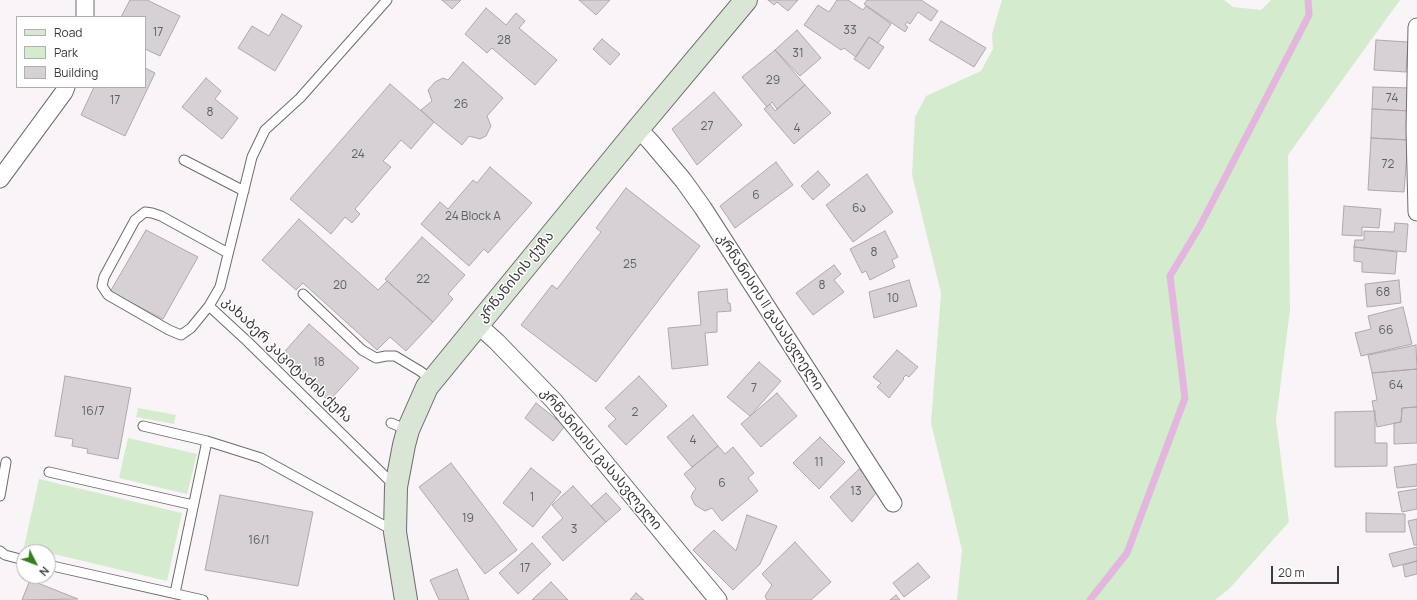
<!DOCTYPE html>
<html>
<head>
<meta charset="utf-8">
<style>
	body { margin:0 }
	#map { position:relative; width:1417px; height:600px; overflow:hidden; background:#f9f4f8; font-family:Manrope,sans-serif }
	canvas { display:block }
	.legend { position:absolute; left:16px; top:16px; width:130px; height:72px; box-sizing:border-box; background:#fff; border:1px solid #b1b0b1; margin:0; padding:5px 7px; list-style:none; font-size:12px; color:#3c3a3b }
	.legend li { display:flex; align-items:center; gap:8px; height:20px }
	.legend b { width:20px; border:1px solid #b1b0b1 }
	.north { position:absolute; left:16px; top:544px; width:40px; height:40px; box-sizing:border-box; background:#fff; border:1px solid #b1b0b1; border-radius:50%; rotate:132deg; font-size:11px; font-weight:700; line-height:16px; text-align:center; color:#3c3a3b }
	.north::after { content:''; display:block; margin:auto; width:14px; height:18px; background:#397d1f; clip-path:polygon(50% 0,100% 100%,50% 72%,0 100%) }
	.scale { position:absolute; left:1271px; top:566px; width:68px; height:18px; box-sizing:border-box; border:2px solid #3c3a3b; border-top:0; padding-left:5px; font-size:12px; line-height:14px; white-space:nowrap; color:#3c3a3b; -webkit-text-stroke:3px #fff; paint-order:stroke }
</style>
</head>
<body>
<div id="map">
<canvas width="1417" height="600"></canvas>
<ul class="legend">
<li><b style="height:5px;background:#d9e6d5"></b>Road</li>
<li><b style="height:11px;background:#d4ebce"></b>Park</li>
<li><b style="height:11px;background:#d5d1d5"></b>Building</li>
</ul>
<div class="north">N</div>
<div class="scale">20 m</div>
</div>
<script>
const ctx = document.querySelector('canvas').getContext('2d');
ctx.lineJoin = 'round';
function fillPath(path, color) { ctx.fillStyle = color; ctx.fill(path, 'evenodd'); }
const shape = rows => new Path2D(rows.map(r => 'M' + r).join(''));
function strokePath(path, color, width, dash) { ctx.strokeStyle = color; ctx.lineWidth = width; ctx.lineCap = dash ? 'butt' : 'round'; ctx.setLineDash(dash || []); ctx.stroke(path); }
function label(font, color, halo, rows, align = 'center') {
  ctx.font = font + ' Manrope,"Noto Sans Georgian",sans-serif'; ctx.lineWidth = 3; ctx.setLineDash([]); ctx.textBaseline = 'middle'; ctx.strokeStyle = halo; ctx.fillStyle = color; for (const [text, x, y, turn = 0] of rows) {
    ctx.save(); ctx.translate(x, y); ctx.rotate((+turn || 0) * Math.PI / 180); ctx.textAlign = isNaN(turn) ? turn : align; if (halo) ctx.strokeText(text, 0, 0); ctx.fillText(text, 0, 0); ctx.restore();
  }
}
fillPath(shape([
	[1002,0,1224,0,1233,7,1261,10,1271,0,1400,0,1288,155,1290,310,1276,420,1289,522,1229,589,1215,600,957,600,962,550,931,423,941,293,912,175,915,117,926,96,981,71,993,49,992,34],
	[138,408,176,415,174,424,136,417],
	[128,438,197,454,187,494,119,478],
	[39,479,182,513,167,581,24,547]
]), '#d4ebce');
strokePath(shape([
	[1090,600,1127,553,1185,398,1170,276,1200,226,1309,15,1308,0]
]), '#e3b7dd', 7);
const building = shape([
	[130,0,147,0,180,16,160,56,145,49,145,17,121,17,130,0],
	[442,0,461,0,452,9,442,0],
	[579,0,610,0,596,15,579,0],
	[768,0,798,0,788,11,777,2,774,5,768,0],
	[837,0,848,0,863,10,866,6,891,24,878,43,869,37,856,57,844,48,841,50,804,25,818,5,829,12,837,0],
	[867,0,921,0,938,11,931,21,918,12,910,24,907,22,905,25,908,27,905,32,864,4,867,0],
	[486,8,506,25,516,13,525,21,519,28,557,60,535,85,492,48,487,53,465,34,486,8],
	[282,14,302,26,275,71,238,48,252,26,269,36,282,14],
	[941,21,986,48,974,67,929,40,941,21],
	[797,30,821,58,800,76,775,50,797,30],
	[869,37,884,47,869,69,854,59,869,37],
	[602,39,620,54,610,65,593,49,602,39],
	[1376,40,1408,42,1406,72,1374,70,1376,40],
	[775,50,805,85,777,109,772,102,767,107,742,77,775,50],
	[463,62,503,98,487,116,491,126,486,136,480,139,469,136,462,145,434,122,421,110,432,101,428,90,435,82,443,78,448,80,463,62],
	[145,68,155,73,125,136,81,115,94,87,145,87,145,68],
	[206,78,221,91,215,99,238,118,222,139,182,107,206,78],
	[390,84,434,122,411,149,401,140,383,161,391,167,355,209,360,214,352,223,345,217,331,234,290,199,390,84],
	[805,85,831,113,794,144,764,109,770,104,775,111,805,85],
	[1373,87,1411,88,1410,111,1372,109,1373,87],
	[714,92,742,125,697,165,672,129,714,92],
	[1372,109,1410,111,1408,140,1371,138,1372,109],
	[1371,138,1408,140,1404,192,1368,190,1371,138],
	[776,162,793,185,735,228,720,206,776,162],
	[490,167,532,203,488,253,484,249,469,266,421,224,440,202,448,209,473,180,477,183,490,167],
	[818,171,830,185,813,200,801,186,818,171],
	[867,174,893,212,853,242,826,205,867,174],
	[626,188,700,246,596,382,521,325,552,285,557,289,601,232,596,228,626,188],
	[1344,206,1381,209,1379,228,1362,227,1362,236,1342,235,1344,206],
	[299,219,378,290,387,281,433,322,406,351,390,337,377,350,303,283,296,290,262,260,299,219],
	[1395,223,1408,224,1406,252,1354,247,1355,240,1364,240,1364,231,1394,232,1395,223],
	[146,230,198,257,163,319,110,292,146,230],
	[885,231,898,257,892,260,895,267,870,280,866,271,862,273,850,249,885,231],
	[422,237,465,275,448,294,453,299,433,322,385,279,422,237],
	[1354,247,1397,252,1395,274,1362,272,1362,262,1354,261,1354,247],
	[834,265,841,274,834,280,844,292,813,315,796,293,834,265],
	[909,280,917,306,874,318,869,292,909,280],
	[1399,280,1401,303,1367,307,1365,284,1399,280],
	[727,289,728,303,730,303,731,311,717,312,717,332,705,333,708,365,672,369,668,328,701,325,698,292,727,289],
	[1403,307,1412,344,1361,356,1355,333,1371,329,1368,316,1403,307],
	[309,324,359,368,329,401,279,358,309,324],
	[1416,345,1417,369,1372,373,1368,355,1416,345],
	[897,350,918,367,909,377,906,375,903,378,904,379,889,398,877,387,881,383,873,377,897,350],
	[759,362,781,381,750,416,727,397,759,362],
	[1417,369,1417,407,1402,408,1401,422,1377,427,1372,401,1377,400,1372,373,1417,369],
	[65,376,131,388,118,459,87,453,88,449,72,446,73,439,55,436,65,376],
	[639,376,667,406,626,445,608,426,616,419,605,408,639,376],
	[777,393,797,416,761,447,741,424,777,393],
	[536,403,565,426,553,441,525,418,536,403],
	[1417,407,1417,443,1394,444,1394,423,1401,422,1402,408,1417,407],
	[1375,411,1375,443,1387,443,1387,466,1335,467,1335,412,1375,411],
	[693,415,718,446,692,467,667,437,693,415],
	[820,437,845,462,819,489,793,463,820,437],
	[718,446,725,454,733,447,754,473,748,478,758,491,722,521,712,508,705,511,695,505,691,497,693,492,696,489,684,474,718,446],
	[451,463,517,550,485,574,419,487,451,463],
	[1417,464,1417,486,1397,488,1394,467,1417,464],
	[531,468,561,492,533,527,503,503,531,468],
	[859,469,881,487,852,522,830,497,859,469],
	[573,486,606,522,563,561,542,537,563,518,552,505,573,486],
	[1417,489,1417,509,1402,512,1398,492,1417,489],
	[606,493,621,509,606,522,591,506,606,493],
	[220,495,313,512,298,586,205,570,220,495],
	[1366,513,1405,514,1405,532,1366,532,1366,513],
	[747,515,777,526,760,564,733,590,693,550,714,530,736,551,747,515],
	[1417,519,1417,545,1414,545,1408,521,1417,519],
	[795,542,831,582,811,600,767,600,765,596,772,585,762,574,795,542],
	[532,543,551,564,518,594,499,573,532,543],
	[1417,547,1417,561,1393,567,1389,554,1417,547],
	[1417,561,1417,574,1405,577,1403,565,1417,561],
	[918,563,930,577,904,597,893,583,918,563],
	[457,569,469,600,439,600,430,580,457,569],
	[30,580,78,599,22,600,30,580],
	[551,582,568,600,532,600,551,582],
	[636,593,644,600,630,600,636,593],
	[896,595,900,600,890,600,896,595]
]);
fillPath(building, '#d5d1d5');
strokePath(building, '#ada8ac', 1);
const lane = shape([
	[184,160,244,191],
	[228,253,161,216,152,213,145,212,135,220,104,277,102,286,108,295,169,330,181,335,191,328,209,306,220,287,252,157,265,130,300,98,387,0],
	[303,294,362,350,376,358,386,356,395,356,420,371,432,380],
	[209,306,247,341,395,486],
	[391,423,408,430],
	[143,426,207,441,261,458,394,531],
	[49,472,193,505],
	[0,496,6,462],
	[0,551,5,555,24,560],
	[48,565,203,600],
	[175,593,207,441]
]);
const street = shape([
	[85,0,85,17],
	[1417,27,1415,129,1417,212],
	[638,129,650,141,683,180,703,208,893,503],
	[0,179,64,92,66,87],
	[477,324,497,342,554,401,718,600]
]);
const secondary = shape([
	[406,600,395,532,396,487,404,445,408,430,427,387,638,129,746,0]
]);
strokePath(lane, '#6f6b6f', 11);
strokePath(street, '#6f6b6f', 19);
strokePath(secondary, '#6f6b6f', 24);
strokePath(lane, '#fff', 9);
strokePath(street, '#fff', 17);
strokePath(secondary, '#d9e6d5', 22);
label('12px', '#626062', null, [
	["33",850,31],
	["17",158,33],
	["28",504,41],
	["31",798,54],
	["29",773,81],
	["74",1392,99],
	["17",115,101],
	["26",461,105],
	["8",210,113],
	["27",707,127],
	["4",797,129],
	["24",358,155],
	["72",1388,165],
	["6",756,196],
	["6ა",859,209],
	["24 Block A",473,217],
	["8",874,253],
	["25",630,265],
	["22",423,280],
	["20",340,286],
	["8",822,286],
	["68",1383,293],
	["10",893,299],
	["66",1386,331],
	["18",319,363],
	["64",1396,386],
	["7",754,389],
	["16/7",93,412],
	["2",635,413],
	["4",693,441],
	["11",819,463],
	["6",722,484],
	["13",856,492],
	["1",532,498],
	["19",468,519],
	["3",574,530],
	["16/1",259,541],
	["17",525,569]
]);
label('14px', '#3c3a3b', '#fff', [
	["კრწანისის ქუჩა",516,277,-51],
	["კრწანისის II გასასვლელი",770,312,57],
	["კახაბერ კაციტაძის ქუჩა",287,360,44],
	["კრწანისის I გასასვლელი",601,459,50]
]);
</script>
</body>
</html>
